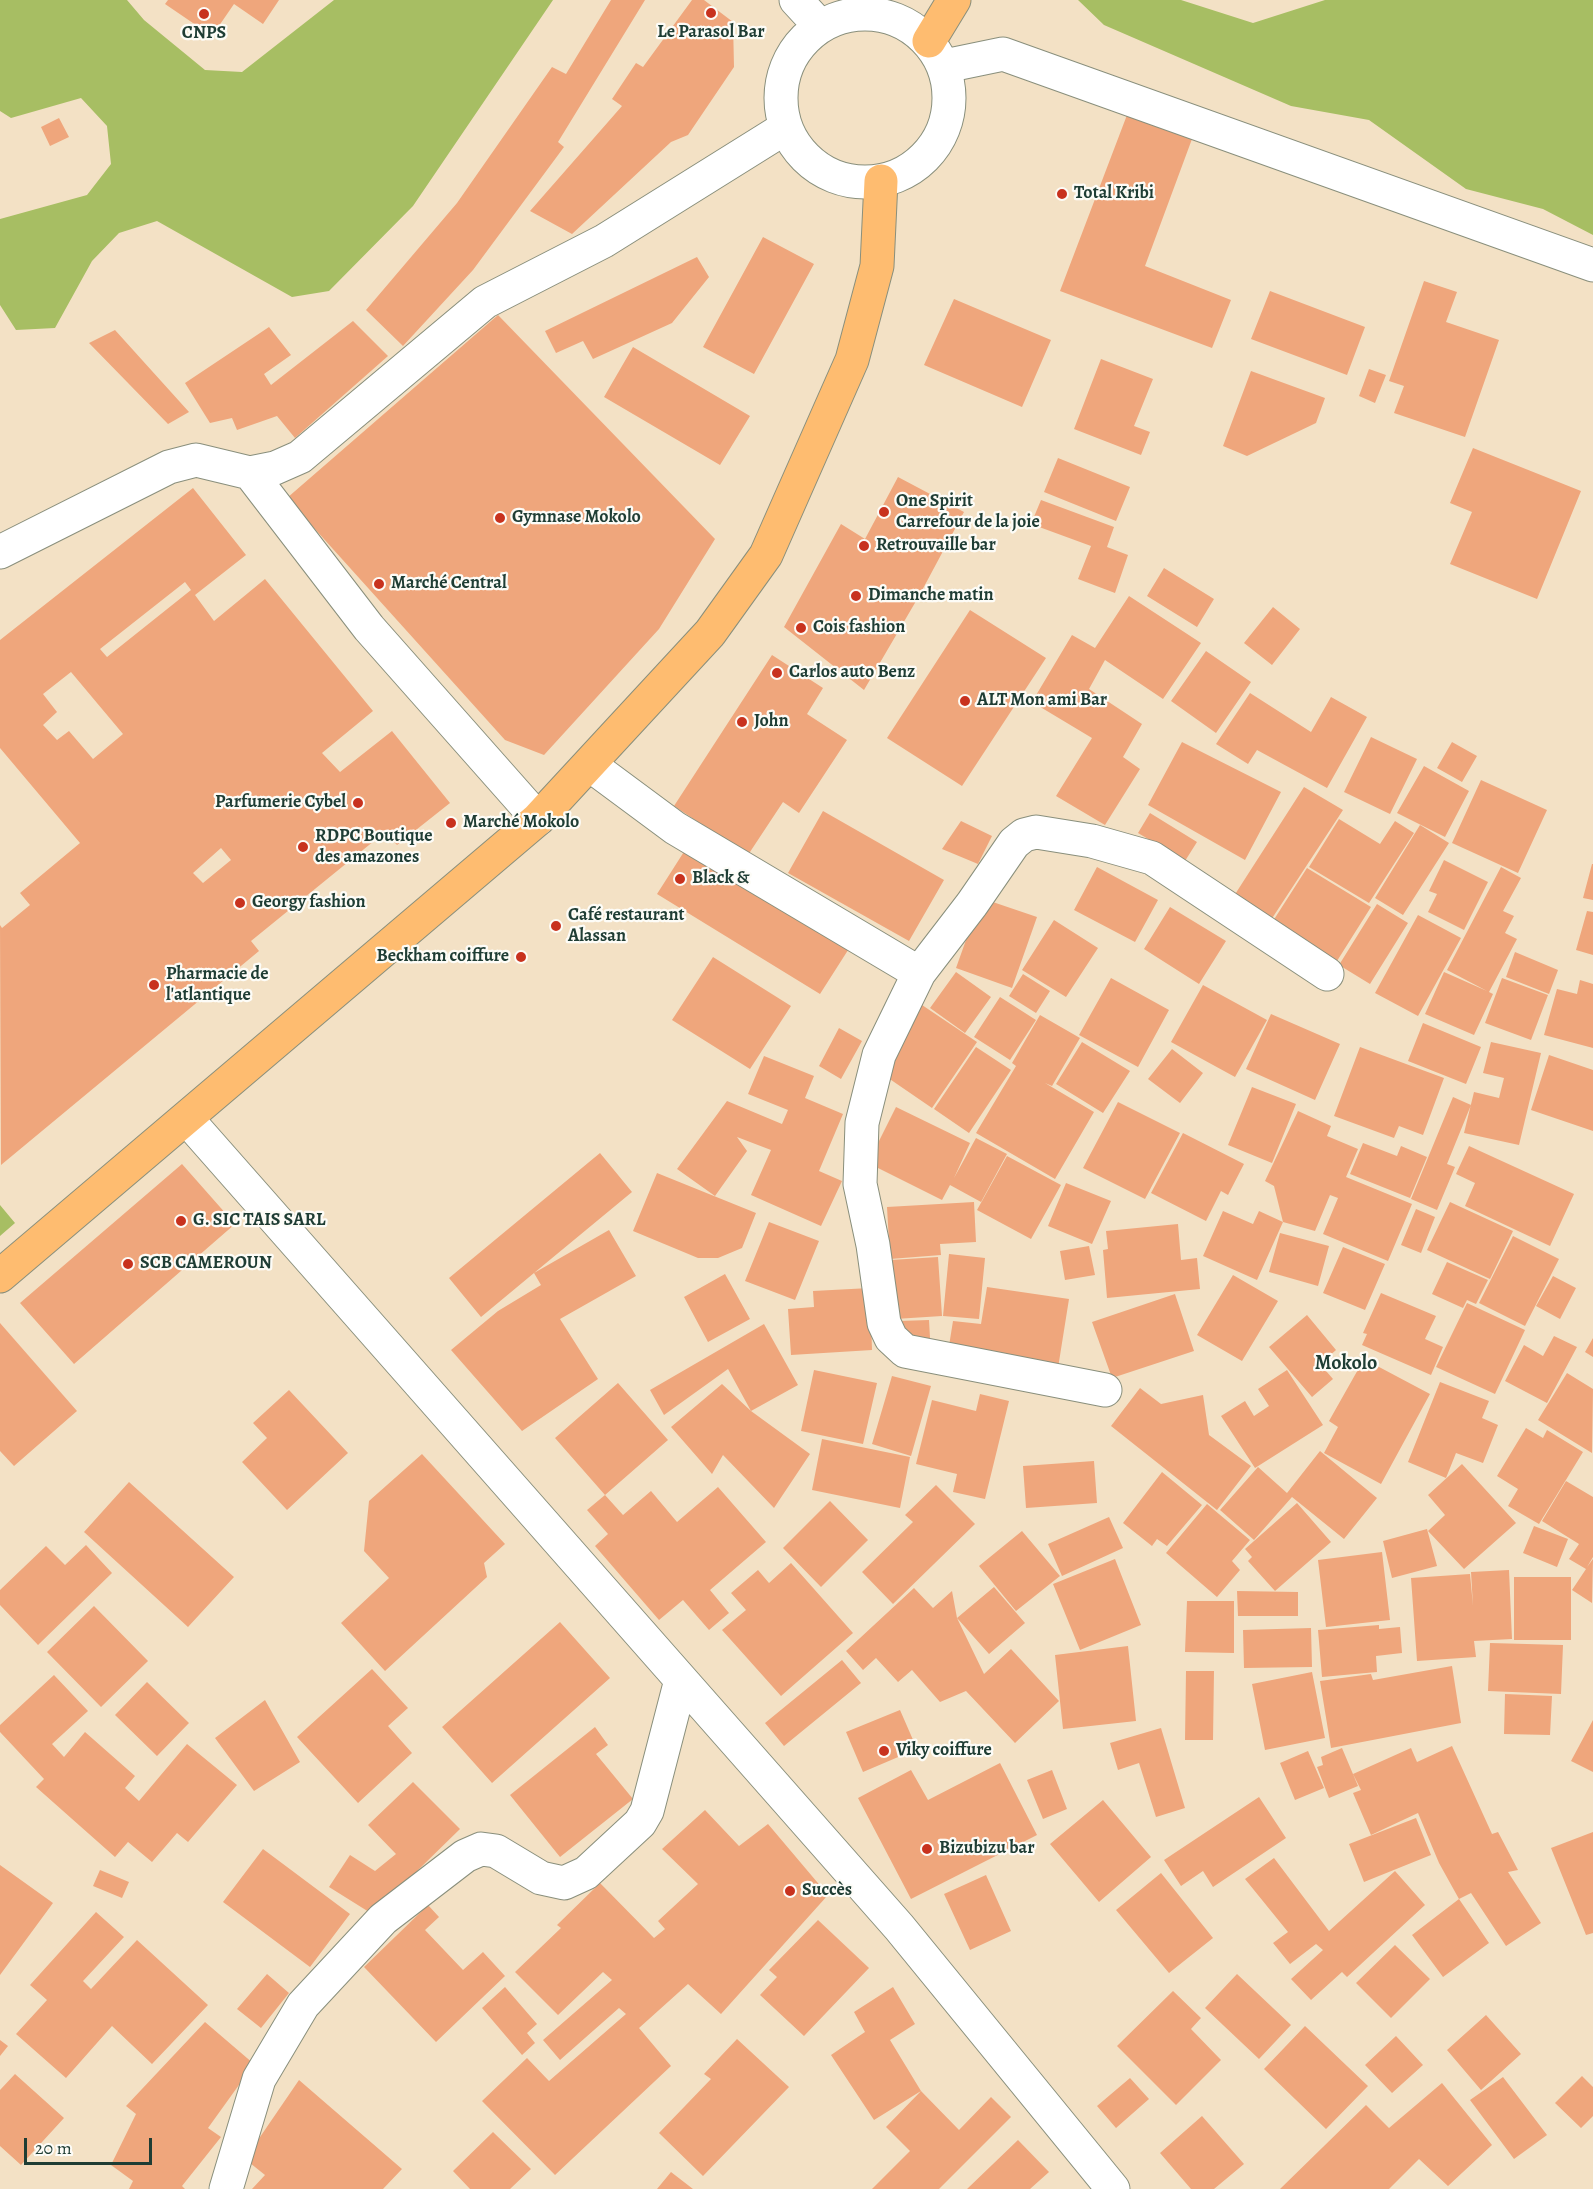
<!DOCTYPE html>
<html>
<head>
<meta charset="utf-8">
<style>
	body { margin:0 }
	#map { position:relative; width:1593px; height:2189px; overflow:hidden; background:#f3e1c5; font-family:Alegreya,serif }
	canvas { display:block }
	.scale { position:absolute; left:24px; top:2138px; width:128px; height:27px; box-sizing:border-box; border:3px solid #1f3d34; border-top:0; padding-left:8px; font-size:18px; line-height:21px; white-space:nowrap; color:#1f3d34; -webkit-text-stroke:4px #fdfcf7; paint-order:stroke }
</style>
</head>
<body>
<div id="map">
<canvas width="1593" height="2189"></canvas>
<div class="scale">20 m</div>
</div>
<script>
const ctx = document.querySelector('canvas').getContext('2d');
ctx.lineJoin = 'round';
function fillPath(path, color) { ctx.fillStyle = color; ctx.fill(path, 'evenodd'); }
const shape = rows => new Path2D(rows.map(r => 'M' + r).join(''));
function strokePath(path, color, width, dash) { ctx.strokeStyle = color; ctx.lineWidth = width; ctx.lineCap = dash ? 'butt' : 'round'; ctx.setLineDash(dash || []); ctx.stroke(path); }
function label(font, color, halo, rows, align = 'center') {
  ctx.font = font + ' Alegreya,serif'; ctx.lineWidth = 4.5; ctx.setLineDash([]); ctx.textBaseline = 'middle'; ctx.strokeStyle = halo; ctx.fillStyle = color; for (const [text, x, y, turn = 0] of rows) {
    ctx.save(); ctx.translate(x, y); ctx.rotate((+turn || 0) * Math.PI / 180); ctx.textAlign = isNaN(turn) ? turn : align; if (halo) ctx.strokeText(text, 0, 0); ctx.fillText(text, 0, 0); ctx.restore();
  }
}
fillPath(shape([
	[0,0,127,0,144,20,205,70,242,72,334,0,553,0,413,206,329,291,292,297,157,221,119,233,92,261,55,328,16,330,0,305,0,219,87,195,111,164,107,126,81,98,11,118,0,111],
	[1078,0,1181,0,1253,23,1325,0,1593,0,1593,235,1543,209,1466,189,1369,120,1291,106,1104,25],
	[0,1205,15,1223,0,1236]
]), '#a7be63');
fillPath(shape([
	[168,0,279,0,263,24,234,4,212,36,165,4],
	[611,0,645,0,558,142,564,147,473,270,403,346,366,310,457,203,552,67,566,74],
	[692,0,704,0,733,22,734,67,688,135,671,142,572,234,530,211,622,106,612,99,636,63,643,67],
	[1127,115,1192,139,1145,266,1231,300,1212,348,1060,291],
	[59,118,69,137,50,146,41,127],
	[763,237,814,264,754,374,703,347],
	[697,257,709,277,672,323,593,359,583,341,556,353,545,331],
	[1424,281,1457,292,1446,322,1499,340,1465,437,1394,413,1404,386,1389,381],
	[1270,291,1365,327,1347,375,1251,339],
	[954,299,1051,340,1022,407,924,365],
	[498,315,715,539,659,629,544,755,505,740,287,498],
	[353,321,388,356,295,438,277,416,237,430,232,418,210,423,185,383,269,327,291,355,264,374,271,385],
	[115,330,189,412,168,424,89,343],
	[633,347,750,416,720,465,604,397],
	[1101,359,1153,379,1134,426,1150,432,1141,455,1074,429],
	[1369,369,1386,375,1375,403,1359,396],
	[1251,371,1325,398,1316,423,1247,456,1223,446],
	[1473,448,1581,491,1537,599,1450,564,1472,512,1450,503],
	[1058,458,1130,487,1116,521,1044,492],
	[898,477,964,512,919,596,864,690,784,627,841,524,865,539],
	[193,488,246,555,195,595,214,621,265,579,373,711,322,753,340,772,392,731,450,803,397,845,385,832,251,941,259,951,1,1165,0,925,2,928,30,905,20,893,80,843,0,748,0,640],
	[185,582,191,590,107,657,100,649],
	[71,672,123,734,93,759,69,731,57,740,43,725,57,712,43,694],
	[221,848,231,860,203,883,193,873],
	[1041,500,1114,527,1107,547,1128,555,1115,593,1078,579,1091,546,1031,524],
	[1164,568,1214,599,1197,627,1147,596],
	[1129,596,1201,643,1163,699,1105,660,1089,689,1142,724,1123,757,1140,769,1105,825,1056,796,1092,738,1032,702,1072,635,1095,648],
	[1273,607,1300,629,1272,665,1244,643],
	[970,610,1046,658,962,786,887,738],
	[1206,651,1251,682,1216,733,1171,701],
	[772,655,823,688,807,714,847,740,799,813,783,802,748,855,674,806],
	[1250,693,1311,732,1331,697,1367,717,1327,788,1257,750,1248,764,1216,744],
	[1371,737,1417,759,1390,814,1344,792],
	[1182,742,1281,792,1245,860,1148,805],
	[1452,742,1477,756,1462,782,1437,768],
	[1424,766,1469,791,1445,837,1397,813],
	[1481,780,1547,810,1518,873,1452,843],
	[1304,787,1343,810,1269,923,1232,899],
	[823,811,944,880,909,941,788,873],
	[1150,813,1197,842,1185,861,1138,833],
	[1339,819,1380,844,1395,821,1414,833,1369,903,1309,867],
	[961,821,992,836,978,864,942,849],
	[1420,825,1449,843,1403,915,1375,898],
	[687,847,850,947,820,994,657,894],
	[1444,860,1488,882,1464,930,1428,912,1437,894,1429,891],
	[1592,864,1593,864,1593,900,1583,898],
	[1097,867,1158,900,1135,942,1074,910],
	[1501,867,1521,878,1503,911,1514,916,1505,933,1517,939,1489,992,1493,994,1474,1035,1425,1014,1444,972,1487,991,1447,970],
	[1307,868,1371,907,1337,961,1273,921],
	[981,898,1037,917,1012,988,956,968],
	[1377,904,1408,923,1370,984,1339,965],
	[1170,907,1226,941,1199,984,1144,949],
	[1587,911,1593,912,1593,955,1576,950],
	[1418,915,1461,938,1418,1016,1375,993],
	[1054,920,1098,948,1066,997,1022,970],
	[1515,952,1558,970,1549,994,1506,977],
	[713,957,791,1006,750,1069,672,1020],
	[956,972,991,997,965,1033,930,1008],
	[1023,974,1050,991,1036,1013,1009,996],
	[1111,978,1169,1010,1138,1067,1079,1035],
	[1502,978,1548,995,1531,1040,1485,1023],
	[1580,980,1593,984,1593,1048,1544,1035,1557,989,1577,994],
	[1203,985,1267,1020,1235,1077,1171,1042],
	[1000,997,1036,1020,1010,1060,974,1037],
	[922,1005,977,1042,932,1108,878,1071],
	[1271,1014,1340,1044,1315,1100,1246,1069],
	[1040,1015,1080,1038,1052,1086,1045,1083,1094,1112,1055,1179,976,1133,1016,1066,1012,1063],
	[1423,1023,1481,1047,1466,1084,1408,1061],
	[839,1028,862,1041,841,1079,819,1066],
	[1082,1042,1130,1071,1103,1113,1056,1084],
	[1491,1042,1541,1053,1519,1145,1464,1133,1474,1092,1499,1098,1504,1078,1483,1073],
	[976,1047,1011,1070,969,1133,934,1109],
	[1360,1047,1444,1078,1423,1135,1399,1126,1394,1138,1334,1116],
	[1172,1049,1203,1073,1180,1103,1148,1079],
	[1549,1055,1593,1070,1593,1131,1531,1110],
	[764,1056,814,1076,805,1098,843,1114,819,1171,842,1181,821,1226,751,1195,771,1150,737,1137,747,1151,715,1196,677,1169,727,1101,782,1124,788,1110,748,1094],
	[1252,1087,1296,1104,1272,1163,1228,1145],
	[1453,1097,1471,1105,1447,1164,1455,1167,1437,1210,1411,1199],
	[1118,1102,1180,1133,1145,1199,1083,1168],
	[896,1107,970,1143,954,1178,976,1138,1007,1154,981,1202,950,1185,942,1200,868,1163],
	[1298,1111,1331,1126,1327,1136,1358,1149,1346,1177,1412,1204,1388,1261,1323,1234,1338,1198,1330,1195,1315,1231,1283,1222,1257,1280,1203,1256,1223,1211,1253,1224,1259,1211,1283,1222,1274,1186,1265,1181],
	[1183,1133,1244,1164,1228,1195,1221,1191,1206,1221,1151,1193],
	[1363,1143,1397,1156,1401,1146,1427,1157,1410,1198,1350,1174],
	[1469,1146,1574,1194,1550,1246,1465,1206,1475,1183,1456,1174],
	[600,1153,632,1192,534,1273,609,1230,636,1276,560,1319,598,1379,522,1431,451,1350,498,1311,541,1285,534,1273,481,1317,449,1278],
	[1007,1156,1061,1185,1031,1239,977,1210],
	[182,1164,235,1224,74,1364,20,1303],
	[657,1173,756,1213,742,1248,718,1258,698,1258,633,1231],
	[1066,1183,1111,1201,1092,1244,1048,1226],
	[974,1202,976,1242,940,1244,941,1255,890,1259,887,1207],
	[1450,1202,1513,1231,1490,1279,1427,1250],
	[1416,1209,1435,1217,1421,1253,1401,1245],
	[769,1222,819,1241,795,1300,745,1281],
	[1178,1224,1181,1260,1197,1258,1200,1289,1107,1298,1103,1250,1108,1249,1106,1231],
	[1280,1233,1329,1246,1318,1286,1269,1272],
	[1513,1236,1559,1259,1525,1326,1479,1303],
	[1089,1246,1095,1275,1065,1280,1060,1251],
	[1343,1247,1385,1264,1365,1310,1323,1293],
	[949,1254,985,1258,979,1319,943,1316],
	[938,1257,942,1316,895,1319,891,1260],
	[1447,1262,1488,1280,1476,1304,1467,1300,1463,1308,1432,1294],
	[725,1274,750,1319,708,1342,684,1297],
	[1233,1275,1278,1301,1242,1361,1197,1335],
	[1553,1276,1576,1288,1560,1319,1536,1306],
	[987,1287,1069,1299,1058,1368,948,1352,953,1321,981,1324],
	[870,1288,872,1350,791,1355,788,1309,814,1307,813,1291],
	[1381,1293,1436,1316,1425,1339,1443,1347,1431,1375,1362,1345,1367,1334,1363,1333],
	[1175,1294,1194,1351,1112,1378,1092,1322],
	[1467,1303,1525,1330,1495,1394,1436,1367],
	[1307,1315,1336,1350,1320,1364,1333,1379,1312,1397,1269,1347],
	[929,1320,930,1338,899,1339,899,1321],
	[0,1323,77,1411,14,1466,0,1451],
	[764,1324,798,1385,751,1411,810,1454,774,1508,723,1455,712,1474,671,1427,722,1384,751,1411,728,1369,664,1415,650,1390],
	[1554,1336,1577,1347,1547,1403,1505,1381,1524,1345,1543,1356],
	[1593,1338,1593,1357,1585,1352],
	[1364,1359,1430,1394,1381,1484,1324,1453,1338,1427,1329,1421],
	[814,1370,877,1383,863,1444,801,1431],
	[1287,1370,1323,1425,1255,1468,1221,1416,1245,1401,1254,1416,1269,1406,1258,1389],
	[1567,1373,1593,1389,1592,1453,1538,1420],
	[892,1376,931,1386,911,1456,872,1444],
	[1440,1382,1489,1401,1482,1418,1498,1425,1483,1463,1456,1453,1446,1478,1408,1462],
	[618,1383,668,1440,605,1495,555,1438],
	[1140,1388,1161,1404,1203,1395,1209,1435,1251,1466,1217,1510,1111,1426],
	[289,1390,348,1453,287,1510,242,1462,267,1438,253,1423],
	[980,1394,1009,1401,985,1499,953,1492,957,1474,916,1464,932,1400,976,1411],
	[1526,1428,1543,1438,1547,1430,1583,1452,1539,1524,1508,1506,1518,1489,1497,1476],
	[822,1439,910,1457,900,1508,812,1490],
	[1320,1451,1377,1498,1344,1539,1292,1497,1254,1540,1220,1510,1258,1467,1287,1493],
	[422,1454,505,1544,484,1563,487,1577,385,1671,341,1623,389,1578,364,1551,369,1501],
	[1094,1461,1097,1503,1026,1508,1023,1466],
	[1462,1464,1516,1523,1464,1569,1428,1531,1445,1515,1428,1495],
	[1162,1472,1202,1505,1167,1546,1157,1539,1152,1546,1123,1523],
	[1566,1481,1593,1497,1593,1557,1587,1567,1593,1559,1592,1603,1572,1590,1586,1569,1569,1559,1579,1544,1542,1521],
	[129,1482,234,1577,188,1627,84,1532],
	[936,1485,975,1524,893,1604,862,1572,913,1522,905,1515],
	[718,1487,766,1542,710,1590,729,1613,709,1630,683,1600,659,1620,595,1546,608,1534,587,1510,605,1495,623,1515,651,1491,677,1522],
	[830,1501,868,1540,821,1587,783,1548],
	[1297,1503,1331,1542,1275,1591,1248,1561,1252,1557,1245,1549],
	[1207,1504,1250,1540,1232,1561,1240,1570,1217,1597,1166,1553],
	[1109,1517,1123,1548,1062,1576,1048,1544],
	[1534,1526,1568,1539,1557,1567,1523,1553],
	[1427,1529,1437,1566,1392,1578,1383,1541],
	[1022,1531,1060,1576,1016,1611,979,1566],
	[86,1545,112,1573,38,1645,0,1605,0,1590,46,1546,65,1565],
	[1382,1552,1390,1620,1326,1627,1318,1560],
	[1115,1559,1141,1625,1080,1650,1053,1584],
	[791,1563,853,1633,781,1696,722,1630,746,1610,731,1593,758,1570,769,1583],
	[1509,1570,1512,1639,1474,1641,1476,1657,1417,1661,1411,1578,1470,1574,1473,1606,1471,1572],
	[1514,1577,1571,1577,1571,1640,1514,1640],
	[994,1587,1025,1623,989,1654,957,1618,984,1674,1011,1649,1059,1701,1015,1743,966,1691,940,1702,912,1670,898,1682,876,1658,863,1670,846,1651,914,1588,933,1608,952,1591,957,1618],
	[1237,1591,1298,1592,1298,1616,1238,1616],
	[1187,1601,1234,1601,1234,1653,1185,1652],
	[94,1606,148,1661,101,1707,47,1652],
	[560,1622,610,1678,492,1783,442,1727],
	[1379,1625,1379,1629,1400,1627,1402,1653,1376,1656,1377,1672,1322,1677,1318,1630],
	[1311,1628,1312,1667,1244,1668,1243,1630],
	[1490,1643,1563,1645,1561,1694,1488,1691],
	[1128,1646,1136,1721,1063,1729,1055,1655],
	[842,1660,861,1683,784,1746,765,1723],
	[1452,1666,1461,1723,1331,1748,1320,1681,1371,1674,1373,1680],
	[372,1669,408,1708,388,1726,412,1753,358,1803,297,1737],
	[1186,1671,1214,1671,1213,1740,1185,1740],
	[1312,1672,1325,1738,1265,1750,1252,1684],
	[54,1675,88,1711,52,1744,64,1757,85,1732,135,1776,125,1788,139,1801,187,1744,237,1785,188,1842,177,1833,152,1862,128,1842,115,1857,36,1787,44,1779,0,1732,0,1725],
	[147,1682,189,1723,157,1756,115,1715],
	[1505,1694,1552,1696,1550,1735,1504,1734],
	[265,1700,300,1762,254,1791,215,1738],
	[900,1710,917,1749,863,1772,846,1732],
	[1593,1720,1593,1772,1571,1761],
	[595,1727,608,1745,596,1754,633,1799,560,1857,510,1795],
	[1161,1728,1185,1808,1156,1817,1139,1763,1118,1770,1110,1743],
	[1452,1746,1492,1834,1498,1832,1518,1870,1508,1872,1541,1923,1506,1946,1471,1893,1459,1899,1439,1863,1418,1813,1371,1835,1353,1793,1361,1790,1353,1774,1411,1748,1417,1762],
	[1342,1748,1358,1786,1329,1798,1317,1767,1323,1765,1321,1757],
	[1308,1751,1324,1788,1295,1800,1280,1763],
	[1000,1763,1037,1835,911,1899,858,1798,911,1770,928,1800],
	[1052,1770,1067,1809,1043,1819,1027,1780],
	[413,1782,460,1829,415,1873,369,1912,329,1887,350,1855,375,1871,396,1854,368,1825],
	[1259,1797,1286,1838,1213,1887,1203,1871,1181,1886,1164,1860],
	[1103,1800,1151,1857,1099,1902,1050,1844],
	[705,1810,739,1846,768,1824,828,1895,721,2014,688,1984,639,2028,671,2066,555,2175,482,2101,527,2058,549,2081,626,2014,619,2008,560,2060,543,2040,612,1980,603,1972,558,2015,515,1972,561,1928,557,1925,600,1883,654,1938,665,1929,658,1921,698,1884,662,1849],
	[1416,1818,1431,1855,1364,1882,1349,1844],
	[1593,1832,1593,1933,1586,1935,1551,1848],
	[263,1849,350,1914,310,1967,223,1902],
	[1274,1858,1329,1931,1395,1871,1425,1905,1347,1977,1342,1972,1311,2000,1291,1979,1323,1950,1316,1944,1290,1964,1273,1943,1288,1932,1245,1879],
	[0,1865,53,1903,0,1975],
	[100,1870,129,1882,122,1898,93,1886],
	[1161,1873,1213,1938,1169,1973,1116,1910],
	[986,1875,1011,1931,970,1950,944,1894],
	[1459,1899,1489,1943,1443,1977,1412,1935],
	[428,1905,439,1917,425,1930,463,1970,483,1952,505,1976,436,2042,364,1967],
	[96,1912,124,1937,83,1981,91,1989,137,1940,208,2005,152,2064,112,2026,66,2078,16,2034,47,2000,30,1985],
	[818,1920,869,1968,804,2036,760,1995,777,1977,769,1970],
	[1395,1945,1430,1979,1391,2018,1356,1983],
	[267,1974,289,1993,261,2028,237,2009],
	[1237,1974,1291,2025,1259,2059,1205,2008],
	[505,1987,537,2024,527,2033,535,2043,522,2055,482,2008],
	[893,1987,915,2024,890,2040,921,2091,874,2120,831,2055,865,2032,854,2012],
	[1173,1991,1201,2018,1191,2029,1221,2060,1176,2105,1117,2046],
	[1486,2015,1521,2054,1481,2090,1447,2050],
	[205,2022,254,2064,208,2128,221,2137,182,2186,185,2189,129,2189,133,2181,111,2165,136,2114,126,2106],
	[1305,2026,1368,2086,1326,2129,1264,2069],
	[1396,2036,1423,2065,1392,2093,1365,2065],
	[737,2039,789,2087,703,2176,659,2133,711,2079,704,2074],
	[0,2040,8,2046,0,2056],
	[15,2074,64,2118,21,2165,0,2146,0,2090],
	[1582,2076,1593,2087,1593,2116,1581,2128,1555,2103],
	[1503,2077,1547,2135,1514,2159,1470,2100],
	[1130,2078,1149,2099,1116,2128,1097,2106],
	[299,2080,402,2169,383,2189,252,2189,265,2175,245,2159],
	[1442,2083,1492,2145,1448,2186,1419,2159,1389,2189,1280,2189,1366,2105,1389,2128],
	[921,2091,959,2130,991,2097,1011,2117,939,2189,872,2189,910,2151,886,2127],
	[1202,2116,1244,2164,1214,2189,1191,2189,1160,2153],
	[493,2132,531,2169,510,2189,470,2189,453,2171],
	[1018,2140,1049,2172,1030,2189,967,2189],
	[671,2172,693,2189,657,2189]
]), '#efa67c');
const minor = shape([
	[945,66,1003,54,1593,265],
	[250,473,369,628,538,819],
	[0,552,169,467,196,460,250,473,275,468,300,457,485,302,604,241,785,128],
	[590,765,675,828,919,973],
	[187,1119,899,1927,1113,2189],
	[1105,1390,905,1351,891,1338,884,1323,873,1245,860,1184,862,1123,879,1055,919,973,972,904,1014,843,1024,835,1036,832,1092,841,1152,858,1327,974],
	[226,2189,259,2079,303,2005,383,1919,465,1856,481,1849,496,1851,541,1878,564,1883,586,1873,640,1823,647,1811,681,1680]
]);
const tertiary = shape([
	[796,0,820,26],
	'781 98a84 84 0 1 1 168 0a84 84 0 1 1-168 0Z'
]);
const primary = shape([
	[929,41,954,0],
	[0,1276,538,819,710,633,766,555,852,360,877,266,881,181]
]);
strokePath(minor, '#898f7c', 35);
strokePath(tertiary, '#898f7c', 35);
strokePath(primary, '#898f7c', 35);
strokePath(minor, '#fff', 33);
strokePath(tertiary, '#fff', 33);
strokePath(primary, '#febc70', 33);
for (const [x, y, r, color] of [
	[711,13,6,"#c8321e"],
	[204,14,6,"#c8321e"],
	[1062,194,6,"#c8321e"],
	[884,512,6,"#c8321e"],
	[500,518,6,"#c8321e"],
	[864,546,6,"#c8321e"],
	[379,584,6,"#c8321e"],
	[856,596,6,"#c8321e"],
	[801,628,6,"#c8321e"],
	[777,673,6,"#c8321e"],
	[965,701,6,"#c8321e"],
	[742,722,6,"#c8321e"],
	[358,803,6,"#c8321e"],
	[451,823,6,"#c8321e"],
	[303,847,6,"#c8321e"],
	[680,879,6,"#c8321e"],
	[240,903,6,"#c8321e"],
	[556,926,6,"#c8321e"],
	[521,957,6,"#c8321e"],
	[154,985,6,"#c8321e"],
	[181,1221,6,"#c8321e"],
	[128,1264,6,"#c8321e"],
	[884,1751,6,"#c8321e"],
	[927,1849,6,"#c8321e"],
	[790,1891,6,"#c8321e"]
]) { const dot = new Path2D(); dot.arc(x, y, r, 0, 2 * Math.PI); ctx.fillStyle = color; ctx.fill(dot); strokePath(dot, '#fdfcf7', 2); }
label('bold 18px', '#1f3d34', '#fdfcf7', [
	["Le Parasol Bar",711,33,"center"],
	["CNPS",204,34,"center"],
	["Total Kribi",1074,194],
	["One Spirit",896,502],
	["Carrefour de la joie",896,523],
	["Gymnase Mokolo",512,518],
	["Retrouvaille bar",876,546],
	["Marché Central",391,584],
	["Dimanche matin",868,596],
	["Cois fashion",813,628],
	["Carlos auto Benz",789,673],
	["ALT Mon ami Bar",977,701],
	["John",754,722],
	["Parfumerie Cybel",346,803,"right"],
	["Marché Mokolo",463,823],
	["RDPC Boutique",315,837],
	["des amazones",315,858],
	["Black &",692,879],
	["Georgy fashion",252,903],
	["Café restaurant",568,916],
	["Alassan",568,937],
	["Beckham coiffure",509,957,"right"],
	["Pharmacie de",166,975],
	["l'atlantique",166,996],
	["G. SIC TAIS SARL",193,1221],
	["SCB CAMEROUN",140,1264],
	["Viky coiffure",896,1751],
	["Bizubizu bar",939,1849],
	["Succès",802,1891]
], 'left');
label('bold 20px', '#1f3d34', '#fdfcf7', [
	["Mokolo",1346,1364]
]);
</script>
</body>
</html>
